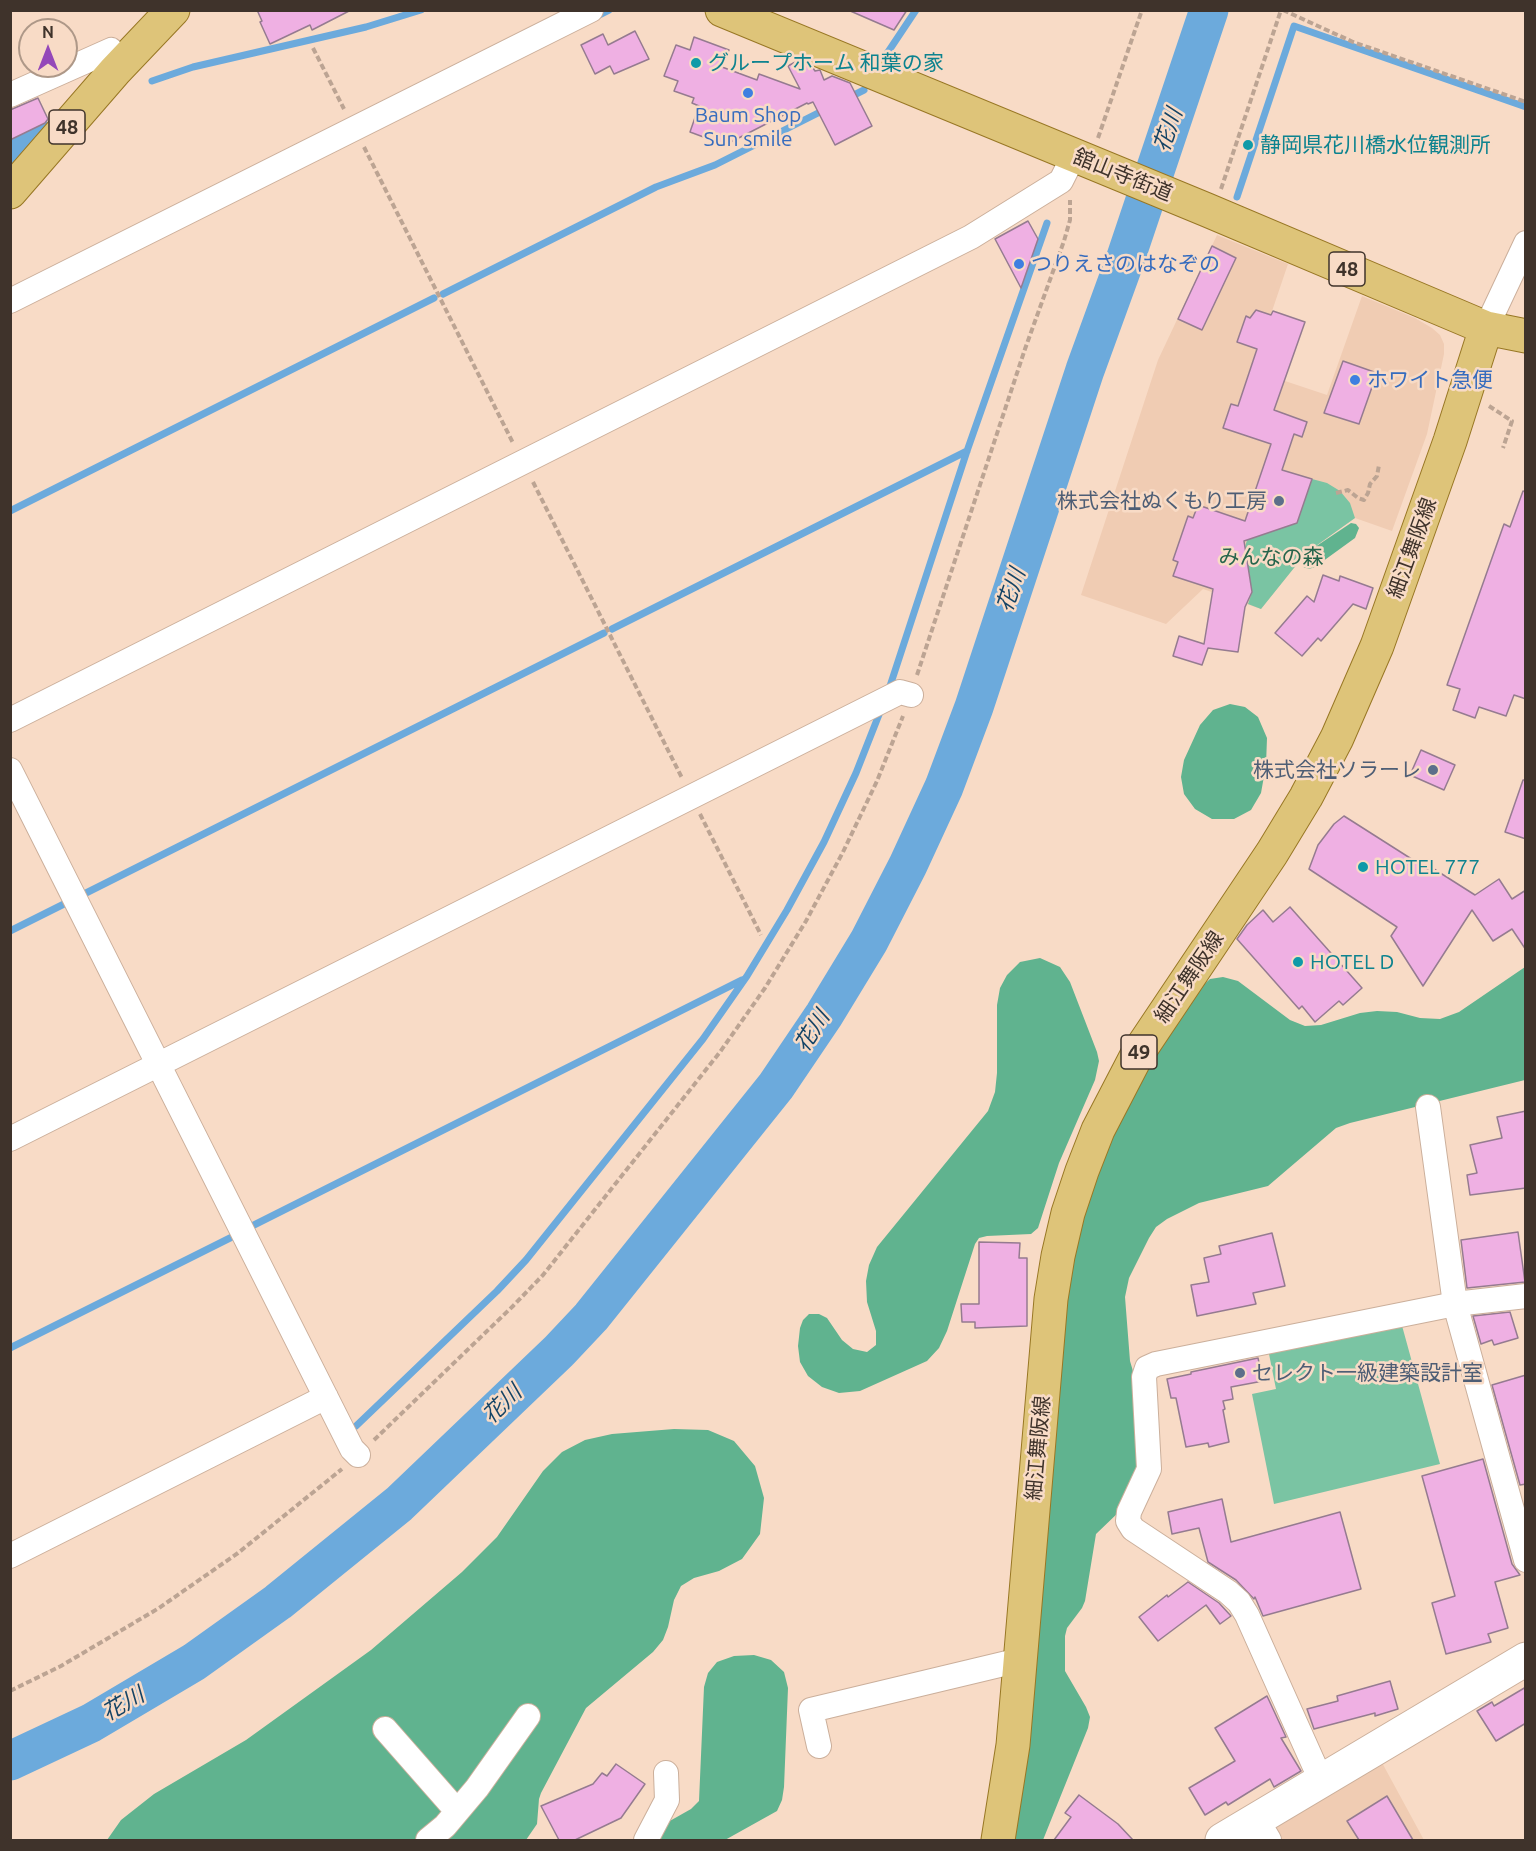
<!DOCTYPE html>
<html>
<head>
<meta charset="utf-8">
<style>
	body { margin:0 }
	#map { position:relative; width:1536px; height:1851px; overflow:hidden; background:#f8dbc6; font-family:Ubuntu,sans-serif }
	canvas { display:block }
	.frame { position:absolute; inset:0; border:12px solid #3f332b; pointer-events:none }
	.north { position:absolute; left:18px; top:18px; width:60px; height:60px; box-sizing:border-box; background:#f8dbc6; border:2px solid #ae9888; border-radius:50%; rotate:0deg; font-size:16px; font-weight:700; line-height:24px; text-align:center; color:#3f332b }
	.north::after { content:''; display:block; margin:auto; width:21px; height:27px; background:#9448b9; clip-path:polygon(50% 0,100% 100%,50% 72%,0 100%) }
</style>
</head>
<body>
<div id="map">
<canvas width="1536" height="1851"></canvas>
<div class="frame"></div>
<div class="north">N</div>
</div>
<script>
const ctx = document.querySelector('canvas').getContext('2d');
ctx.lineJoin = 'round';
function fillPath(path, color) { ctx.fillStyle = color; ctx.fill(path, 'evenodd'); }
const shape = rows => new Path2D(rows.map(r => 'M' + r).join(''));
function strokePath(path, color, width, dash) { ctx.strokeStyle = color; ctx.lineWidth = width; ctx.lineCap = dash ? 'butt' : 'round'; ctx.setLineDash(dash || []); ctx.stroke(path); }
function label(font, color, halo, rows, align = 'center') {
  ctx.font = font + ' Ubuntu,"Noto Sans JP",sans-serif'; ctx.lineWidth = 5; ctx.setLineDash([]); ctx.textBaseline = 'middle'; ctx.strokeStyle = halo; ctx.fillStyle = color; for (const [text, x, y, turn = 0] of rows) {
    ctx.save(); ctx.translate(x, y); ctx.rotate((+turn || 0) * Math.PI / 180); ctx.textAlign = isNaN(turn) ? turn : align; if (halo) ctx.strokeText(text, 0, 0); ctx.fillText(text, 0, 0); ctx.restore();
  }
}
fillPath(shape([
	[1217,235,1288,264,1252,370,1327,395,1362,296,1415,318,1432,328,1440,335,1444,344,1444,354,1427,434,1392,531,1355,518,1306,553,1261,609,1203,589,1166,624,1081,595,1158,360],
	[1380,1759,1424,1840,1280,1840,1274,1828]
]), '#f0ccb3');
fillPath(shape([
	[1312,479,1327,483,1340,491,1350,503,1355,518,1306,553,1261,609,1248,604,1252,592,1245,547,1247,540,1297,523],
	[1401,1322,1440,1464,1274,1504,1252,1394,1276,1389,1268,1349]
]), '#7ac4a3');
fillPath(shape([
	[1351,523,1356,524,1359,528,1355,538,1315,567,1309,569,1303,567,1301,563,1306,553],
	[1230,704,1245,707,1258,717,1267,738,1266,765,1261,793,1251,810,1234,819,1212,819,1195,809,1184,794,1181,777,1184,760,1200,725,1213,710],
	[1040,958,1060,967,1070,982,1097,1052,1099,1061,1095,1080,1059,1163,1038,1228,1031,1234,987,1236,979,1238,975,1244,947,1331,939,1348,927,1361,860,1391,839,1393,822,1387,808,1376,800,1362,798,1346,800,1328,803,1320,809,1314,819,1314,827,1318,842,1340,853,1349,867,1352,876,1345,876,1331,867,1302,866,1281,869,1265,877,1247,988,1111,995,1092,997,1073,997,1005,1000,988,1007,975,1020,962],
	[1525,967,1525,1080,1350,1123,1336,1128,1268,1186,1199,1203,1167,1219,1156,1227,1149,1238,1129,1278,1125,1297,1130,1361,1135,1378,1142,1460,1121,1510,1096,1534,1085,1601,1082,1608,1067,1628,1065,1636,1065,1671,1086,1707,1090,1717,1088,1728,1043,1840,1013,1840,1065,1301,1082,1217,1111,1136,1151,1061,1200,988,1210,979,1223,977,1238,981,1290,1020,1305,1026,1321,1025,1360,1013,1377,1011,1397,1012,1420,1018,1440,1019,1459,1012],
	[674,1429,708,1430,734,1441,755,1466,764,1498,760,1534,742,1559,719,1571,694,1578,681,1586,674,1600,668,1627,663,1640,653,1652,586,1708,541,1793,539,1799,537,1824,526,1840,107,1840,121,1820,154,1794,246,1740,371,1650,462,1572,497,1537,543,1471,562,1452,585,1440,612,1434],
	[754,1655,771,1660,784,1672,788,1688,784,1787,782,1800,777,1811,725,1840,655,1840,668,1822,691,1809,699,1801,704,1687,708,1673,717,1662,734,1656]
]), '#60b38f');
strokePath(shape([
	[595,17,609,10],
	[886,55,916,10],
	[152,81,193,67,366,27,421,10],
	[848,98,864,90],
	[1237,197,1294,26,1526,107],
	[443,294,656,187,715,165,824,110],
	[10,511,434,298],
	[612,629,967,451],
	[890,686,967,451,1047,223],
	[82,895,604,633],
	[10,931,68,902],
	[250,1227,742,980],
	[10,1348,236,1235],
	[356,1426,497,1291,526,1260,703,1039,747,976,787,910,824,842,856,773,880,712]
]), '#6caadc', 7);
strokePath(shape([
	[10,147,33,135],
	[10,1761,91,1723,194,1662,278,1602,399,1504,559,1351,591,1317,776,1086,824,1015,869,941,908,865,944,787,974,707,1085,370,1125,260,1209,10]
]), '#6caadc', 39);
const building = shape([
	[257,10,351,10,312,30,310,25,270,44,260,22,262,21,257,10],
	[848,10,907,10,894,30,848,10],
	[635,31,649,59,614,74,610,66,595,74,581,45,603,34,608,45,635,31],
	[694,37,729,50,722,67,757,80,759,74,800,89,788,66,797,61,813,68,815,71,820,70,824,80,832,76,850,83,872,126,835,145,813,102,808,104,807,103,725,145,690,132,699,106,692,103,694,98,674,91,678,81,664,76,676,45,690,50,694,37],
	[38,98,48,119,45,123,10,140,10,110,38,98],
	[1028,221,1038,239,1021,288,995,239,1028,221],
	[1212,246,1236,258,1202,330,1178,319,1212,246],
	[1256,310,1271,315,1273,311,1305,322,1274,410,1307,422,1302,437,1294,434,1282,470,1312,479,1297,523,1244,541,1252,592,1245,607,1238,652,1208,648,1202,665,1173,656,1179,636,1204,644,1213,589,1173,576,1178,562,1173,560,1188,516,1193,518,1198,505,1245,521,1271,444,1223,428,1231,404,1238,406,1257,349,1237,342,1246,316,1250,318,1256,310],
	[1343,361,1377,373,1359,424,1324,413,1343,361],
	[1523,491,1526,492,1526,699,1514,695,1506,716,1479,707,1475,718,1453,710,1460,689,1447,685,1504,524,1510,527,1523,491],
	[1323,575,1339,581,1340,576,1373,588,1366,609,1353,604,1321,641,1318,638,1302,656,1275,633,1307,596,1314,602,1323,575],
	[1421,750,1455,765,1444,790,1410,775,1421,750],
	[1523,780,1526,780,1526,839,1505,832,1523,780],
	[1344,816,1432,872,1434,869,1475,895,1499,879,1512,899,1526,890,1526,950,1512,929,1493,941,1472,910,1423,986,1391,936,1397,927,1309,869,1318,845,1334,824,1344,816],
	[1290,907,1362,988,1343,1005,1339,1001,1315,1022,1302,1006,1299,1009,1237,939,1247,925,1263,910,1273,922,1290,907],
	[1526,1111,1526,1188,1470,1195,1467,1175,1477,1173,1470,1145,1502,1138,1497,1117,1526,1111],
	[1518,1232,1525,1282,1467,1288,1461,1240,1518,1232],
	[1272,1233,1285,1286,1253,1293,1256,1304,1197,1316,1191,1285,1209,1282,1204,1258,1221,1254,1219,1246,1272,1233],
	[979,1242,1020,1243,1019,1258,1027,1258,1027,1326,975,1328,975,1322,962,1322,961,1304,979,1304,979,1242],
	[1510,1312,1518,1338,1494,1345,1492,1340,1481,1344,1473,1316,1510,1312],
	[1258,1358,1263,1381,1231,1387,1233,1399,1223,1401,1225,1409,1223,1410,1229,1442,1209,1447,1208,1443,1186,1447,1176,1398,1171,1398,1167,1379,1191,1374,1191,1372,1258,1358],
	[1526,1375,1526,1484,1520,1485,1492,1385,1526,1375],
	[1483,1459,1512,1564,1520,1575,1495,1582,1508,1628,1488,1634,1491,1642,1446,1654,1432,1603,1455,1596,1422,1476,1483,1459],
	[1222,1499,1231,1542,1340,1512,1361,1589,1263,1616,1255,1597,1254,1599,1236,1580,1208,1562,1199,1528,1172,1534,1168,1512,1222,1499],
	[1188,1582,1219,1603,1231,1616,1220,1624,1206,1605,1158,1641,1139,1617,1167,1595,1168,1597,1188,1582],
	[1390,1681,1398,1709,1375,1716,1375,1713,1314,1729,1307,1709,1338,1701,1337,1696,1390,1681],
	[1526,1687,1526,1723,1496,1741,1477,1711,1492,1702,1494,1706,1526,1687],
	[1267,1696,1286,1737,1281,1738,1301,1771,1274,1787,1270,1779,1228,1805,1226,1802,1205,1815,1189,1788,1235,1761,1215,1728,1267,1696],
	[616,1764,645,1784,621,1818,575,1840,559,1840,541,1806,593,1784,602,1773,607,1776,616,1764],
	[1079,1795,1118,1824,1133,1840,1054,1840,1071,1817,1065,1813,1079,1795],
	[1387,1796,1413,1840,1359,1840,1347,1821,1387,1796]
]);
fillPath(building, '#efb0e3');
strokePath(building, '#957b90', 1.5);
const street = shape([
	[10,95,111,50,124,62],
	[10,301,591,10],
	[1486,328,1526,243],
	[10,720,971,237,1061,181,1074,155],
	[10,770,352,1449,358,1455],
	[1428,1107,1455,1304,1526,1560],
	[10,1139,900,692,911,695],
	[10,1556,326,1397],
	[385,1729,457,1811],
	[819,1746,811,1710,1020,1660],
	[1323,1780,1315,1767,1247,1615,1239,1602,1228,1592,1133,1529,1128,1521,1129,1512,1149,1469,1144,1377,1147,1368,1156,1364,1455,1304,1526,1296],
	[1257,1820,1269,1840],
	[428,1840,445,1826,477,1788,528,1716],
	[646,1840,667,1800,666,1773]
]);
const secondary = shape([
	[1222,1840,1526,1659]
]);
const primary = shape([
	[722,10,1207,210,1486,328,1526,336],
	[10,192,115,71,173,10],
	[998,1840,1013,1745,1051,1299,1058,1256,1068,1213,1082,1171,1098,1130,1138,1053,1272,853,1306,797,1337,738,1377,646,1450,441,1486,328]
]);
strokePath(street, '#cbaf9b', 26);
strokePath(secondary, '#cbaf9b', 35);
strokePath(primary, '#987724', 35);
strokePath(shape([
	[1283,10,1353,42,1526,102],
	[313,48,344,109],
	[1098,138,1142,10],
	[364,147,513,443],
	[1221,189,1281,10],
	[1489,406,1512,421,1503,448],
	[533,482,682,778],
	[1336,493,1348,490,1358,498,1364,500,1368,493,1370,484,1377,476,1379,465],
	[917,675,1025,349,1064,241,1070,220,1070,200],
	[700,814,761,935],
	[374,1440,513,1306,543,1275,720,1052,765,988,806,921,843,852,877,781,903,716],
	[10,1691,61,1666,159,1608,238,1553,342,1469]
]), '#bca493', 4, [6, 3]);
strokePath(street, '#fff', 24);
strokePath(secondary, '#fff', 33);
strokePath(primary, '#dec479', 33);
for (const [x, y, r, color] of [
	[696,63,6,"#0f9aa8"],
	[748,93,6,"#3f7fe0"],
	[1248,145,6,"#0f9aa8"],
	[1019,264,6,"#3f7fe0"],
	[1355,380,6,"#3f7fe0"],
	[1279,501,6,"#5c6f8a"],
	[1433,770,6,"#5c6f8a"],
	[1363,867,6,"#0f9aa8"],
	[1298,962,6,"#0f9aa8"],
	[1240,1373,6,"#5c6f8a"]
]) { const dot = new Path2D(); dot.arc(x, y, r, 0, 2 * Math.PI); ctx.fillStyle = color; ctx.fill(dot); strokePath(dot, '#f8dbc6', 2); }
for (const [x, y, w] of [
	[67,127,36],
	[1347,269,36],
	[1139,1052,36]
]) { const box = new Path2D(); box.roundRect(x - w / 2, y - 17, w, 34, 4.5); ctx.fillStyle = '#f8dbc6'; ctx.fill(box); strokePath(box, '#3f332b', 1.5); }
label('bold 20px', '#3f332b', null, [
	["48",67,127],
	["48",1347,269],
	["49",1139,1052]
]);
label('21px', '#0d838f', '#f8dbc6', [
	["グループホーム 和葉の家",708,63],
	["静岡県花川橋水位観測所",1260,145],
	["HOTEL 777",1375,867],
	["HOTEL D",1310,962]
], 'left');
label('21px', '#366cbe', '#f8dbc6', [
	["Baum Shop",748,115,"center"],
	["Sun smile",748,139,"center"],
	["つりえさのはなぞの",1031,264],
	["ホワイト急便",1367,380]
], 'left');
label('21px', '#3f332b', '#f8dbc6', [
	["舘山寺街道",1123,175,22],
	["細江舞阪線",1412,548,-70],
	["細江舞阪線",1189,977,-56],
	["細江舞阪線",1038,1448,-85]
]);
label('21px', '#4e5e75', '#f8dbc6', [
	["株式会社ぬくもり工房",1267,501],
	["株式会社ソラーレ",1421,770],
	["セレクト一級建築設計室",1252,1373,"left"]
], 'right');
label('21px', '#26654c', '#f8dbc6', [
	["みんなの森",1271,557]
]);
label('italic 22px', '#154466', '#f8dbc6', [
	["花川",1168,130,-71],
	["花川",1011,590,-71],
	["花川",812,1031,-57],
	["花川",502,1404,-44],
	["花川",123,1704,-30]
]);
</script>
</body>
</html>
